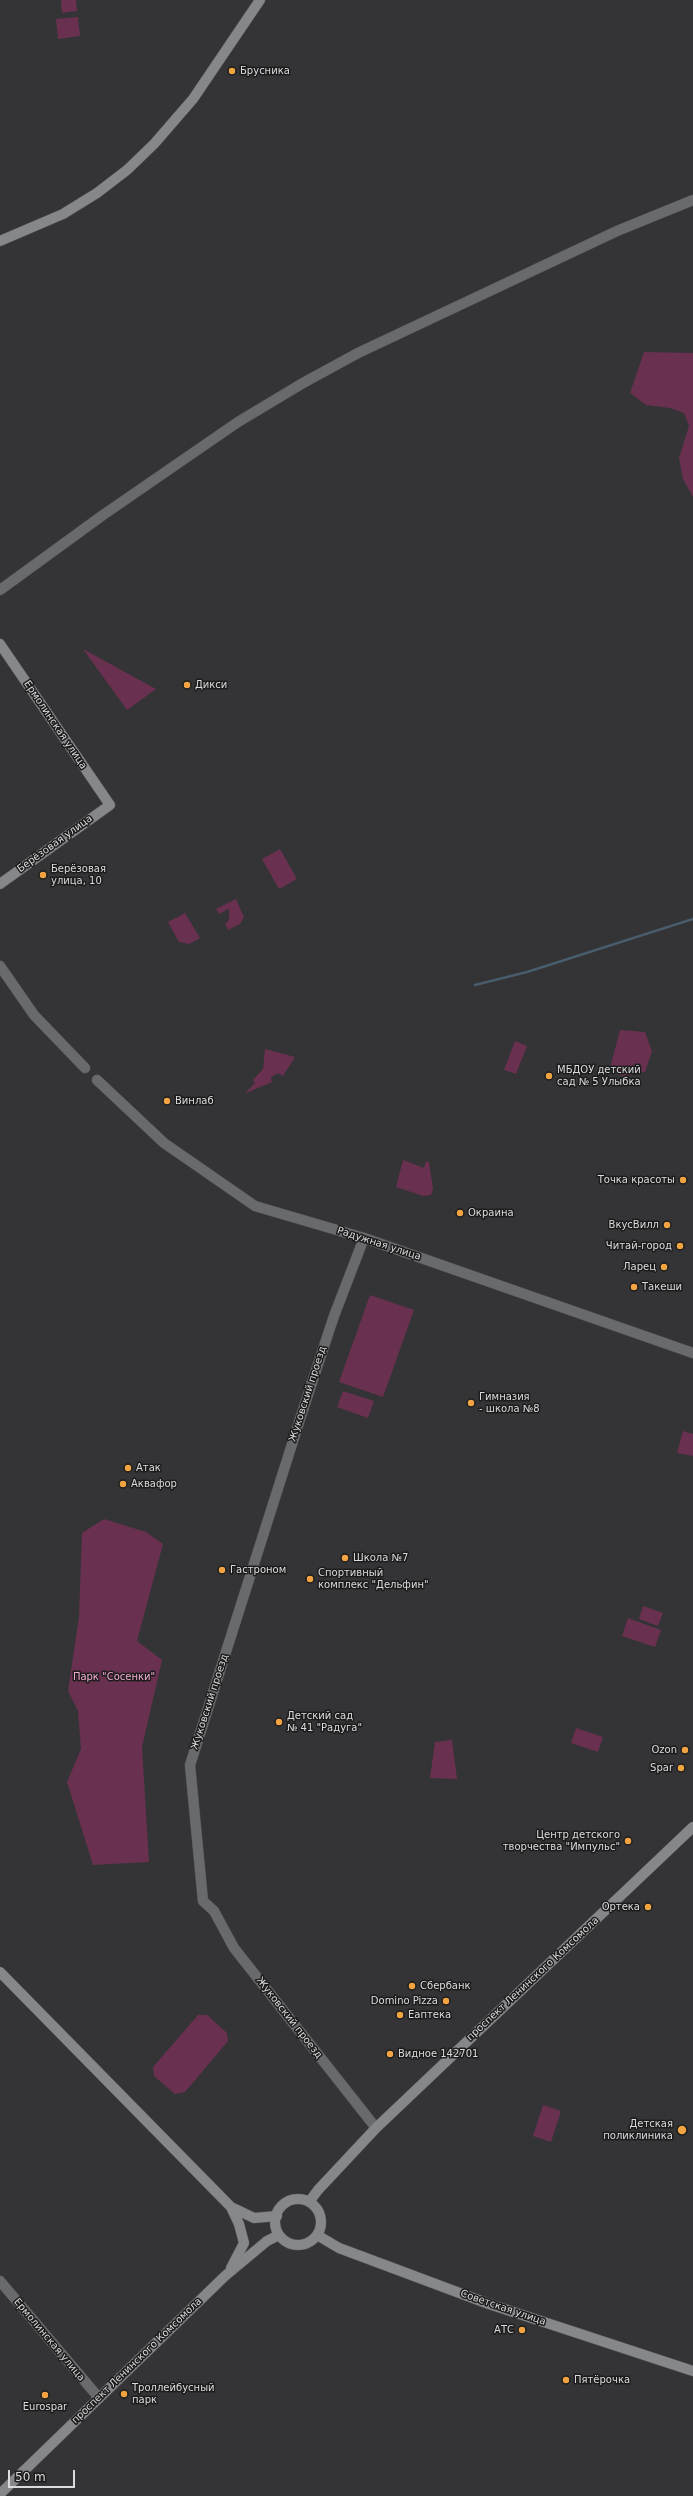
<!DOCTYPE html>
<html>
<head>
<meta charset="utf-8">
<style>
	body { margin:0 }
	#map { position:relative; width:693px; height:2496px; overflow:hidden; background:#343437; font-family:"DejaVu Sans",sans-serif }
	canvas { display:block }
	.scale { position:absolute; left:8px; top:2470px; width:67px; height:18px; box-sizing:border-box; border:2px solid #dbdbdd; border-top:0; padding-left:5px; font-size:12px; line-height:14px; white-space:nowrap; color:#dbdbdd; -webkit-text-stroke:3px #1c1c1d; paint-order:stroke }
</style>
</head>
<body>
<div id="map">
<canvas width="693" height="2496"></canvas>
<div class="scale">50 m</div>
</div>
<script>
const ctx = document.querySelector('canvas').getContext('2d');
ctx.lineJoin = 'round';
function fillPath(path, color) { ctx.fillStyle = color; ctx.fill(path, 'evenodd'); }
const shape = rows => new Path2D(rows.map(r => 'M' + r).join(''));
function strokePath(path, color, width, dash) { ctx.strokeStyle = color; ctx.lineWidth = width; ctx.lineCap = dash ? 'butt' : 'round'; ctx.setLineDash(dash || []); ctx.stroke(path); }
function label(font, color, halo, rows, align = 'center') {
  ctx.font = font + ' "DejaVu Sans",sans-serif'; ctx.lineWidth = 3; ctx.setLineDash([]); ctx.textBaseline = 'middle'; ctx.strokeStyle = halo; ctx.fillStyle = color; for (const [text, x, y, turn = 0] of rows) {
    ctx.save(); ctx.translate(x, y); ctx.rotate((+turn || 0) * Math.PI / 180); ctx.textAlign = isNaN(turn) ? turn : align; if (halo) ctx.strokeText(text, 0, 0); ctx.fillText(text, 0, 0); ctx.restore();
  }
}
fillPath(shape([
	[61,0,76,0,77,11,62,13],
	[78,17,80,36,58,39,56,19],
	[644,352,693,353,693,497,683,479,679,458,689,426,684,413,670,408,646,405,630,393],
	[83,649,156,689,127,710],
	[280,849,297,879,279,889,262,859],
	[236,899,244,917,240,924,228,930,225,924,229,920,229,910,228,909,219,914,216,909],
	[185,913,200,938,189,944,179,942,168,922],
	[620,1030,645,1032,652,1051,645,1072,622,1076,610,1068],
	[515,1041,527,1046,516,1074,504,1070],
	[265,1049,295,1057,283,1076,278,1073,271,1077,272,1082,244,1094,255,1083,253,1080,263,1069],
	[403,1160,424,1168,426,1161,429,1162,433,1189,431,1195,423,1196,396,1187],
	[370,1295,414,1310,383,1397,339,1382],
	[343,1391,374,1401,368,1418,337,1407],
	[683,1431,693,1434,693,1456,677,1453],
	[104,1519,146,1532,163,1544,137,1641,162,1660,142,1747,149,1862,93,1865,67,1782,81,1749,78,1711,68,1691,79,1617,82,1533],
	[643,1606,663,1613,658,1626,639,1619],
	[628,1618,661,1630,655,1647,622,1636],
	[576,1728,603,1737,598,1752,571,1743],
	[452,1740,457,1779,430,1778,435,1742],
	[198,2015,207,2015,227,2033,228,2041,185,2092,175,2094,154,2076,153,2067],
	[543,2105,561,2111,551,2142,533,2136]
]), '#69314f');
strokePath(shape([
	[475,985,527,972,693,919]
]), '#485c6b', 2.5);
const street = shape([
	[0,590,103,515,238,422,303,383,358,353,617,231,693,200],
	[0,966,34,1015,85,1068],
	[97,1080,164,1143,255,1206,364,1238,693,1353],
	[364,1238,334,1316,301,1416,190,1765,203,1901,214,1911,234,1948,376,2128],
	[0,2281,99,2398]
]);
const secondary = shape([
	[0,241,63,214,97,193,127,170,154,144,193,99,260,0],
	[0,644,110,805,0,884],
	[0,1972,231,2207,254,2218,277,2216],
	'275 2222a23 23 0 1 1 46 0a23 23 0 1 1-46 0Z',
	[309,2202,318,2190,376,2128,693,1827],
	[317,2235,339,2248,489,2304,693,2371],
	[231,2268,244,2243,239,2224,231,2207],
	[0,2494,225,2276,267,2241,279,2235]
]);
strokePath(street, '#525255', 11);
strokePath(secondary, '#525255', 11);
strokePath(street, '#696a6b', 10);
strokePath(secondary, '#86878a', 10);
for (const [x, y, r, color] of [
	[232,71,4,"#f3a442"],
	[187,685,4,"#f3a442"],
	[43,875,4,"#f3a442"],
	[549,1076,4,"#f3a442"],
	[167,1101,4,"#f3a442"],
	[683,1180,4,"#f3a442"],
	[460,1213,4,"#f3a442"],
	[667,1225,4,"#f3a442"],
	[680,1246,4,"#f3a442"],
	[664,1267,4,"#f3a442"],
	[634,1287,4,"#f3a442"],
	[471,1403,4,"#f3a442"],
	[128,1468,4,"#f3a442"],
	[123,1484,4,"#f3a442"],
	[345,1558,4,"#f3a442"],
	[222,1570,4,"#f3a442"],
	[310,1579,4,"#f3a442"],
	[279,1722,4,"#f3a442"],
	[685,1750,4,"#f3a442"],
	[681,1768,4,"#f3a442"],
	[628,1841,4,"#f3a442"],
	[648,1907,4,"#f3a442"],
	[412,1986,4,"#f3a442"],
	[446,2001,4,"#f3a442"],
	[400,2015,4,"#f3a442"],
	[390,2054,4,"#f3a442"],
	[682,2130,5,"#f3a442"],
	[522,2330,4,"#f3a442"],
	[566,2380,4,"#f3a442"],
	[124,2394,4,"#f3a442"],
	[45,2395,4,"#f3a442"]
]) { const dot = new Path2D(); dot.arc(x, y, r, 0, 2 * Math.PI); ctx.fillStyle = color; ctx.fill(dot); strokePath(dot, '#1c1c1d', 1.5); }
label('10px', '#dbdbdd', '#1c1c1d', [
	["Брусника",240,71],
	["Дикси",195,685],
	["Берёзовая",51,869],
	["улица, 10",51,881],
	["МБДОУ детский",557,1070],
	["сад № 5 Улыбка",557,1082],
	["Винлаб",175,1101],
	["Точка красоты",675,1180,"right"],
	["Окраина",468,1213],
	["ВкусВилл",659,1225,"right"],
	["Читай-город",672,1246,"right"],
	["Ларец",656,1267,"right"],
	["Такеши",642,1287],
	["Гимназия",479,1397],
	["- школа №8",479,1409],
	["Атак",136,1468],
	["Аквафор",131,1484],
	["Школа №7",353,1558],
	["Гастроном",230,1570],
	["Спортивный",318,1573],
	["комплекс \"Дельфин\"",318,1585],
	["Детский сад",287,1716],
	["№ 41 \"Радуга\"",287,1728],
	["Ozon",677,1750,"right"],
	["Spar",673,1768,"right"],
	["Центр детского",620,1835,"right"],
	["творчества \"Импульс\"",620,1847,"right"],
	["Ортека",640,1907,"right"],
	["Сбербанк",420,1986],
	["Domino Pizza",438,2001,"right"],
	["Еаптека",408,2015],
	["Видное 142701",398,2054],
	["Детская",673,2124,"right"],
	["поликлиника",673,2136,"right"],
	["АТС",514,2330,"right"],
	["Пятёрочка",574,2380],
	["Троллейбусный",132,2388],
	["парк",132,2400],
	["Eurospar",45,2407,"center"]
], 'left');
label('10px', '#dbdbdd', '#1c1c1d', [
	["Ермолинская улица",55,725,56],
	["Берёзовая улица",55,844,-36],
	["Радужная улица",379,1244,18],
	["Жуковский проезд",308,1394,-72],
	["Жуковский проезд",210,1702,-72],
	["проспект Ленинского Комсомола",533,1979,-43],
	["Жуковский проезд",289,2018,52],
	["Советская улица",503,2308,19],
	["Ермолинская улица",49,2340,50],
	["проспект Ленинского Комсомола",137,2361,-44]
]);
label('10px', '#f3accf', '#1c1c1d', [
	["Парк \"Сосенки\"",114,1677]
]);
</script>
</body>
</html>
